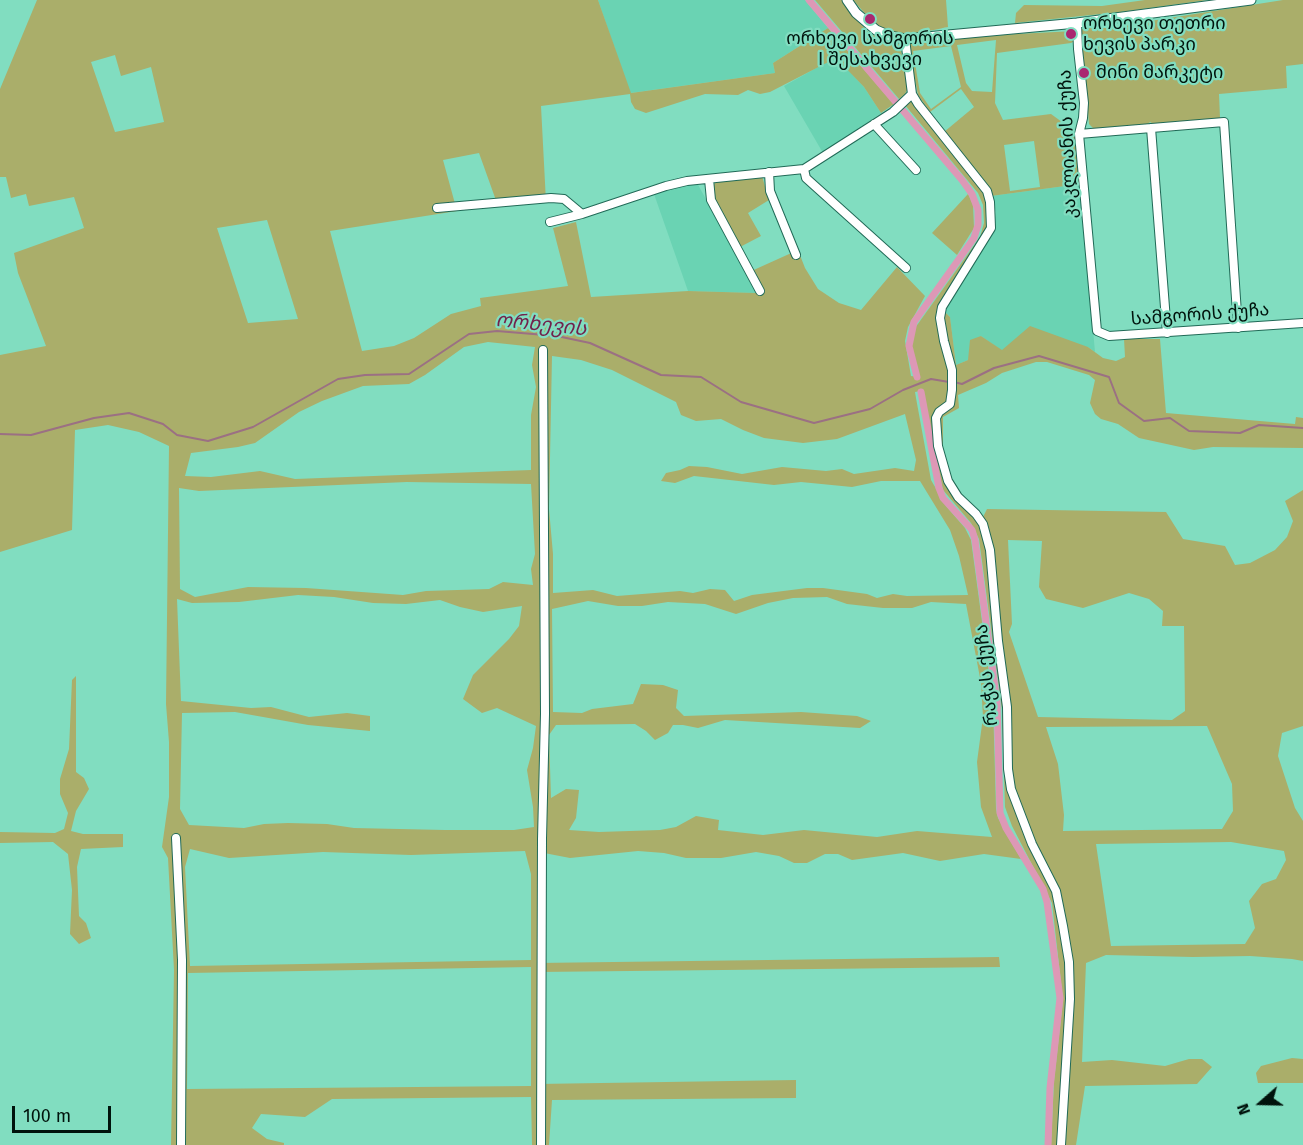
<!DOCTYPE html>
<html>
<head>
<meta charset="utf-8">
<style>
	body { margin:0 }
	#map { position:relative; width:1303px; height:1145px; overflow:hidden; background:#81ddc0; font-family:"Fira Sans",sans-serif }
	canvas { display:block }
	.north { position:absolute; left:1231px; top:1073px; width:60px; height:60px; -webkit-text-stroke:4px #81ddc0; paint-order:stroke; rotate:250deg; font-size:16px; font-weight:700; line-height:24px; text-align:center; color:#00130c }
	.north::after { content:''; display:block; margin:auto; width:21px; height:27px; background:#00130c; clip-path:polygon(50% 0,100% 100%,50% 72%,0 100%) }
	.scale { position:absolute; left:12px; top:1106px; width:99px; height:27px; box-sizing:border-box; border:3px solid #00130c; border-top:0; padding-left:8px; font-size:18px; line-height:21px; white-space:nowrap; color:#00130c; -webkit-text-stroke:4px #81ddc0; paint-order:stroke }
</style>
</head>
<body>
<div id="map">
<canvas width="1303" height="1145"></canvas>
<div class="north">N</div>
<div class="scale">100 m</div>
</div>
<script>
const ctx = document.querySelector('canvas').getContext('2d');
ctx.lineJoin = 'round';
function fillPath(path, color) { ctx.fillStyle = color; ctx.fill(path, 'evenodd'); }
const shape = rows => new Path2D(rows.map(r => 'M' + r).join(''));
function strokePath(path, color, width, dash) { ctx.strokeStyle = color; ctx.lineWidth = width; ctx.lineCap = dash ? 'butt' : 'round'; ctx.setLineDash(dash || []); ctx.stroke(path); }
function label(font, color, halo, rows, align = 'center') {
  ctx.font = font + ' "Fira Sans","Noto Sans Georgian",sans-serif'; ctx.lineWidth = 4.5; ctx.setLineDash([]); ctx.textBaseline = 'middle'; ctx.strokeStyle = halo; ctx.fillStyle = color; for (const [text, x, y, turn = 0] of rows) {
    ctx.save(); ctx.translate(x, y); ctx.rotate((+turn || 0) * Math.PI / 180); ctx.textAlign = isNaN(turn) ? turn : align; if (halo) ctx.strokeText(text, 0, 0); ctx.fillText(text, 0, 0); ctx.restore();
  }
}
fillPath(shape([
	[598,0,805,0,828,28,773,63,775,73,630,93],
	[836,57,864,87,881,113,823,153,784,86],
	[697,183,747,273,756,293,688,291,654,194,688,184],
	[1080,184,1095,352,1088,347,1002,351,981,336,968,360,956,365,950,317,944,311,994,224,996,212,991,196]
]), '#6ad3b3');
fillPath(shape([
	[37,0,598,0,631,93,775,73,773,63,828,28,894,104,881,113,864,87,836,58,770,92,760,94,748,90,738,95,705,94,646,113,635,109,631,102,630,94,541,106,546,202,498,206,479,153,443,160,457,211,330,231,362,351,394,346,414,338,451,314,481,306,480,298,568,286,553,228,576,222,591,297,688,291,756,293,747,273,798,250,805,268,818,289,839,303,861,310,897,267,925,296,908,327,905,341,911,376,919,377,912,355,911,341,915,328,980,237,984,223,983,205,978,193,905,105,911,100,914,100,985,192,988,208,989,223,987,229,939,306,950,317,956,365,968,360,970,340,981,336,1002,350,1030,326,1088,347,1103,358,1116,361,1125,357,1124,339,1160,339,1166,413,1295,424,1296,417,1303,418,1303,448,1213,447,1194,450,1139,438,1118,424,1101,419,1095,414,1090,403,1095,380,1089,375,1047,362,1036,362,1002,373,986,383,958,395,959,408,943,417,943,454,949,474,964,498,983,517,987,509,1166,512,1183,539,1225,546,1235,565,1250,563,1275,550,1287,537,1293,521,1285,501,1303,490,1303,726,1282,733,1278,756,1295,808,1303,821,1303,961,1292,959,1250,956,1193,957,1106,955,1086,963,1082,1062,1112,1060,1165,1066,1189,1059,1202,1059,1212,1067,1197,1084,1085,1086,1076,1145,1051,1145,1054,1081,1063,1000,1052,903,1012,826,1005,807,1002,710,979,539,971,523,943,490,921,391,915,392,916,398,931,480,946,506,965,528,971,540,993,703,996,809,998,818,1021,859,984,854,940,861,903,853,852,860,838,854,825,854,807,863,794,863,779,856,756,852,721,858,686,858,664,853,638,851,570,858,539,852,537,963,999,957,1000,967,537,972,537,1084,796,1080,796,1098,552,1100,549,1145,532,1145,531,1097,332,1099,305,1117,261,1114,252,1128,267,1139,284,1143,284,1145,171,1145,174,970,168,858,162,847,169,797,169,742,166,704,169,446,139,432,108,425,75,430,72,530,0,552,0,355,46,346,18,273,14,253,84,228,74,197,29,206,26,194,11,198,6,177,0,177,0,89],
	[115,55,121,76,151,67,164,122,115,132,91,62],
	[267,220,298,319,248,323,217,228],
	[488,342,535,347,532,365,536,387,531,415,531,470,295,479,260,471,211,477,185,476,191,453,238,447,255,443,299,412,322,401,363,386,409,384,425,375,464,347],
	[552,356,581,360,612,370,676,402,681,415,696,421,721,419,743,430,764,438,803,443,837,439,905,414,916,460,914,471,895,468,854,474,842,469,826,471,782,467,742,474,707,467,689,466,680,470,666,473,661,481,675,483,694,476,774,485,801,482,852,487,881,481,920,481,950,530,959,556,968,595,907,596,893,594,877,598,867,594,823,588,807,588,752,595,734,601,725,590,710,589,693,593,680,591,617,596,593,590,553,593,553,554,549,509],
	[407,482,531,484,535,554,531,569,533,585,503,582,489,589,426,591,403,595,306,588,248,587,195,597,180,589,179,488,199,491],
	[1008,540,1042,541,1039,587,1046,599,1083,608,1129,593,1149,599,1163,611,1162,626,1184,626,1185,711,1172,720,1038,717,1009,632,1012,624],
	[298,595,334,597,373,603,406,604,440,600,460,607,483,612,522,606,519,626,509,639,473,675,463,699,482,713,497,708,536,726,533,748,527,770,533,807,534,827,514,830,445,830,354,828,327,824,288,823,264,824,244,828,189,825,180,809,182,713,235,712,308,725,370,731,370,716,347,713,309,717,271,707,251,708,181,701,177,599,192,603,239,602],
	[827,597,847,604,883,608,912,608,931,602,966,604,981,683,983,717,977,762,981,807,992,837,917,831,877,837,804,830,763,835,718,830,719,820,696,816,676,827,660,830,599,832,569,830,576,818,579,790,566,789,551,798,549,735,556,725,635,724,646,731,655,740,668,733,673,725,683,725,698,728,725,720,860,728,871,721,857,716,801,712,684,716,676,708,678,690,663,685,641,684,633,704,592,709,582,713,553,712,552,609,588,601,618,606,642,606,668,602,705,604,736,614,768,603,793,598],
	[1207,726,1232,784,1233,811,1222,829,1063,831,1064,815,1058,764,1046,727],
	[1231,842,1284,851,1286,860,1276,879,1262,884,1249,901,1255,928,1245,944,1111,946,1096,844],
	[190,849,229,858,323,852,411,855,525,851,531,874,531,960,190,966,185,867],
	[531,967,531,1086,187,1089,188,973],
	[815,0,842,0,848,10,870,34,897,43,900,45,908,88,905,94,899,99],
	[853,0,946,0,948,27,905,36,889,32,877,27],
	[1145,0,1208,0,1120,12,1015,23,1016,13,1024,5,1102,6],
	[1283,0,1303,0,1303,64,1286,66,1287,88,1219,94,1220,118,1155,125,1150,122,1147,125,1094,129,1089,124,1081,29,1125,25],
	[1075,31,1075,41,1071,43,997,53,995,103,1003,120,1051,114,1062,122,1062,135,1076,134,1080,184,991,196,944,132,974,107,961,89,930,112,918,95,908,43,1016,34],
	[996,40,992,92,972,91,966,83,957,45],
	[951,46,961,87,931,109,920,93,913,51],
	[1034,141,1040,187,1010,191,1004,145],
	[762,176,769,200,748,213,761,236,740,247,713,199,712,188,715,183,723,179],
	[968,194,973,204,974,228,957,255,932,233],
	[76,676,76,772,84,778,89,789,76,811,71,831,83,834,123,834,123,847,81,849,77,867,79,916,86,923,91,938,79,944,70,934,72,890,68,854,53,842,0,843,0,832,55,833,64,829,68,813,60,794,60,779,69,749,72,680],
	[1292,1058,1303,1059,1303,1083,1258,1083,1256,1073,1261,1066]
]), '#aaae6a');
strokePath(shape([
	[954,382,962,384,994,368,1039,356,1109,377,1119,403,1144,421,1170,418,1189,431,1240,433,1259,425,1303,428],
	[0,434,31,435,94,418,129,413,163,424,177,435,208,441,253,427,338,379,365,375,409,374,469,334,497,331,557,336,590,343,661,375,701,377,741,402,814,423,870,409,903,390,931,379,949,382]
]), '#9b7083', 2);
strokePath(shape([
	[809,0,962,180,972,194,978,210,978,225,974,238,914,322,909,346,917,377],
	[921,392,939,488,943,498,972,530,975,540,997,703,1000,813,1006,828,1043,889,1047,902,1060,998,1050,1088,1048,1145]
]), '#dd98b6', 7);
const minor = shape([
	[1077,23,1078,49,1084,103,1083,118,1079,134,1097,331,1109,336,1303,323],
	[905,39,912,94,918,104,987,191,990,202,991,228,942,307,940,318,944,341,952,370,952,390,950,404,939,412,936,418,938,446,948,481,958,497,976,514,983,524,990,550,998,641,1007,707,1008,769,1011,789,1032,844,1056,891,1063,926,1069,962,1070,999,1061,1145],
	[874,124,916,170],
	[1151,128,1167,333],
	[1079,134,1224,122,1238,328],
	[804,169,806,178,906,268],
	[769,172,770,191,796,255],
	[709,179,711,200,760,291],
	[437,208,551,198,564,199,582,214],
	[550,222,582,214,666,186,687,181,804,169,893,112,912,94],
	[176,838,182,960,181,1145],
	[541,1145,542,839,545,714,543,350]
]);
const tertiary = shape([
	[847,0,856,13,876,30,890,36,905,39,1077,23,1251,0]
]);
strokePath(minor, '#216a57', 10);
strokePath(tertiary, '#216a57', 11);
strokePath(minor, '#fff', 8);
strokePath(tertiary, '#fff', 9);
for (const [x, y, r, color] of [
	[870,19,6,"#aa2670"],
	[1071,34,6,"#aa2670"],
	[1084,73,6,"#aa2670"]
]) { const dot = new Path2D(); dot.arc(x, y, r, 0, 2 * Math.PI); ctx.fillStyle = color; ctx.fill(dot); strokePath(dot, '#81ddc0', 2); }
label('18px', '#00130c', '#81ddc0', [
	["ორხევი თეთრი",1083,24],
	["ხევის პარკი",1083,45],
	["ორხევი სამგორის",870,39,"center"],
	["I შესახვევი",870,60,"center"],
	["მინი მარკეტი",1096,73]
], 'left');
label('18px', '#00130c', '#81ddc0', [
	["კაკლიანის ქუჩა",1068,144,-92],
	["სამგორის ქუჩა",1200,315,-4],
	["რაჭას ქუჩა",987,675,-96]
]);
label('italic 20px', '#72224c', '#81ddc0', [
	["ორხევის",541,325,6]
]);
</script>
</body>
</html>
